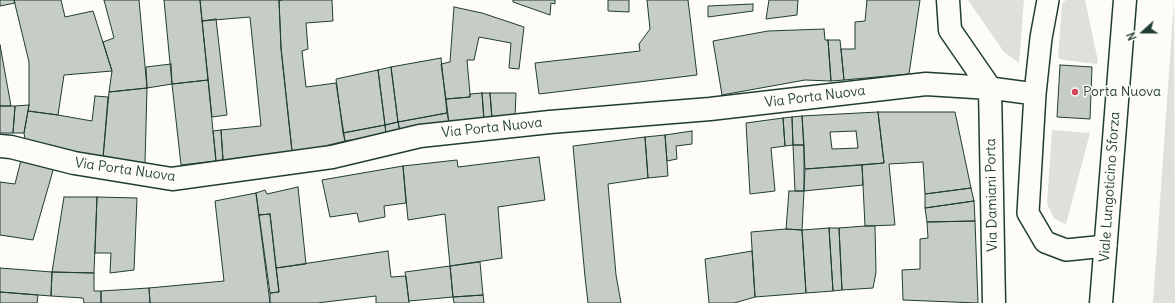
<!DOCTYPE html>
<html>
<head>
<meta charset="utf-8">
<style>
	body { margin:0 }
	#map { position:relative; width:1175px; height:303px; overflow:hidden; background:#fdfcf7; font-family:Delius,sans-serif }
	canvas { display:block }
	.north { position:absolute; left:1123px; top:12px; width:40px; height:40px; -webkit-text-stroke:3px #fdfcf7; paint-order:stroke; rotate:249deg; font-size:11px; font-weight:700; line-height:16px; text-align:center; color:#1f3d34 }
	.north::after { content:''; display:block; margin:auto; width:14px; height:18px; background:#1f3d34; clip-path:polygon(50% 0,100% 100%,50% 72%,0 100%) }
</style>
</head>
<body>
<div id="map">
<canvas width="1175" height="303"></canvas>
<div class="north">N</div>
</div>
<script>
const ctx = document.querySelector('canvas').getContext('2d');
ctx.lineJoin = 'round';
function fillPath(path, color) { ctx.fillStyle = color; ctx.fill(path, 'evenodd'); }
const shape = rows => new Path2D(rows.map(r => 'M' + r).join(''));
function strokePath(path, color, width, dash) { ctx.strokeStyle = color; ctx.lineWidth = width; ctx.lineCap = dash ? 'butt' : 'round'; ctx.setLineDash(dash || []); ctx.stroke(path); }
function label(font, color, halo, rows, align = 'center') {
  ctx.font = font + ' Delius,sans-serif'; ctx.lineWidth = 3; ctx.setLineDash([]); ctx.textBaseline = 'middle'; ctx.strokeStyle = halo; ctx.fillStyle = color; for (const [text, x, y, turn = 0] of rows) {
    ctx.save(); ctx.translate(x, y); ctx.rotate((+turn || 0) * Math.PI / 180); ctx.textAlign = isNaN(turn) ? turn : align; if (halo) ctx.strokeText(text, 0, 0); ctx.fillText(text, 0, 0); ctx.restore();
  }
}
fillPath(shape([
	[968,0,1024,0,1019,63,1004,52],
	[1066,0,1085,0,1098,61,1097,64,1064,60,1058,58,1062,3],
	[1174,0,1175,303,1153,303],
	[1052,130,1090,133,1066,224,1061,222,1054,218,1047,204]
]), '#dde0db');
const building = shape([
	[0,0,14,0,15,3,0,6,0,0],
	[14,0,61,0,65,17,93,11,112,71,64,75,58,115,28,111,29,105,29,62,14,0],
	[104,0,139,0,147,88,109,92,112,71,103,42,114,38,104,0],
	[164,0,200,0,208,80,172,84,164,0],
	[200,0,282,0,279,0,281,48,292,151,223,160,221,130,261,126,250,17,202,21,200,0],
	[279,0,332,0,333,21,306,23,308,49,302,51,306,87,336,83,345,141,321,147,292,151,281,48,279,0],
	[513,0,555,0,555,4,551,3,550,15,513,2,513,0],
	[608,0,629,0,629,12,608,11,608,0],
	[647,0,688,0,697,75,539,94,535,63,640,51,639,44,650,29,647,0],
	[769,0,798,0,797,15,766,19,769,0],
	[867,0,920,0,909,74,844,80,841,49,855,49,855,22,865,21,867,0],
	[753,4,753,11,708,17,708,6,753,4],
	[454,7,482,13,524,27,519,69,509,68,511,43,479,37,474,60,467,60,470,94,470,97,446,99,441,64,450,62,454,7],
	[216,19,227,115,212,117,202,21,216,19],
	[824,29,825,40,828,40,831,81,805,80,722,95,713,41,768,31,824,29],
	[828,40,840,40,844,80,831,81,828,40],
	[0,45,11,106,0,106,0,45],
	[441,58,447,113,398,122,391,67,441,58],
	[171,64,172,84,147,88,146,67,171,64],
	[1060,65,1092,67,1090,119,1057,117,1060,65],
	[391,67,398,122,385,125,378,70,391,67],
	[378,70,385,125,343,133,336,79,378,70],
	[208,80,216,161,181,165,172,84,208,80],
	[147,88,145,163,109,160,103,158,109,92,147,88],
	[482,93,484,120,449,123,446,99,470,97,470,94,482,93],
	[482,93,490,93,492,119,484,120,482,93],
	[490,93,516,93,515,117,492,119,490,93],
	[95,96,108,97,103,158,25,139,24,133,28,111,58,115,92,121,95,96],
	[29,105,24,133,13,133,15,106,29,105],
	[0,106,15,106,13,133,0,133,0,106],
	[878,112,884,163,805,169,802,116,878,112],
	[856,131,858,148,832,149,830,132,856,131],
	[878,112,955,112,971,188,925,194,923,162,889,164,895,225,865,226,862,165,884,163,878,112],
	[447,113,449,123,400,132,398,122,447,113],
	[802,116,804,145,793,145,792,117,802,116],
	[792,117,793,145,785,146,783,118,792,117],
	[783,118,785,146,771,148,775,191,750,194,746,123,783,118],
	[398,122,400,132,386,134,385,125,398,122],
	[385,125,386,134,345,141,343,133,385,125],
	[221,130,223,160,216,161,213,131,221,130],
	[692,131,692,144,676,146,677,159,667,161,665,135,692,131],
	[665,135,668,176,648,178,645,137,665,135],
	[645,137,648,178,608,184,616,275,621,303,588,303,585,277,573,146,645,137],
	[793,145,804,145,804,191,795,191,793,145],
	[539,157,545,200,498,207,502,258,450,266,445,214,408,220,403,166,457,160,458,167,539,157],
	[21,160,54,167,33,240,0,235,0,182,15,184,21,160],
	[862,165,863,185,804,191,805,169,862,165],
	[403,166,406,203,384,206,385,217,359,222,357,213,330,217,322,180,403,166],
	[298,187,306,264,276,268,270,214,259,215,256,193,265,190,267,194,298,187],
	[971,188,974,201,925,208,925,194,971,188],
	[789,191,804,191,802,230,786,229,789,191],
	[256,193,270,303,150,303,149,288,224,281,215,201,256,193],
	[64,197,97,197,95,246,94,273,52,272,64,197],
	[97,197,137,198,134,270,110,273,111,253,95,253,97,197],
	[974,201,975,221,927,222,925,208,974,201],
	[270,214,279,292,270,293,259,215,270,214],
	[975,221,978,303,903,300,902,270,920,269,920,239,928,238,927,222,975,221],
	[865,226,875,226,876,272,873,288,842,290,839,228,865,226],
	[829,228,833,291,806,293,802,230,829,228],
	[829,228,839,228,842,290,833,291,829,228],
	[786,229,802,230,806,293,755,297,751,232,786,229],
	[388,251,391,277,406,276,409,303,376,303,376,296,317,303,270,303,270,293,279,292,276,268,388,251],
	[752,251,755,297,734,303,709,303,705,259,752,251],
	[480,262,483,295,453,297,450,266,480,262],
	[450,266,453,297,409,301,405,272,450,266],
	[0,268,52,272,51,296,0,292,0,268],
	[52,272,94,273,94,291,101,291,101,303,84,303,83,298,51,296,52,272],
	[149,288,150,303,101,303,101,291,149,288],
	[0,292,38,295,37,303,0,303,0,292],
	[483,295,484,303,454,303,453,297,483,295]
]);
fillPath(building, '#c6cdc7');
strokePath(building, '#1f3d34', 1);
const pedestrian = shape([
	[990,88,1035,94,1028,213,1045,242,1066,250,1106,246],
	[1035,94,1041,38,1048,0]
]);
const minor = shape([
	[948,0,950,30,990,88],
	[990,88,994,303],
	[0,146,11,147,74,163,172,179,332,157,420,136,550,122,710,109,926,84,990,88]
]);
const secondary = shape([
	[1101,303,1125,0]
]);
strokePath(pedestrian, '#1f3d34', 24);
strokePath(minor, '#1f3d34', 25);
strokePath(secondary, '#1f3d34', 25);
strokePath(pedestrian, '#fdfcf7', 21);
strokePath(minor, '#fdfcf7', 22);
strokePath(secondary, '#fdfcf7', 22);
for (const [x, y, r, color] of [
	[1075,92,4,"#d1495b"]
]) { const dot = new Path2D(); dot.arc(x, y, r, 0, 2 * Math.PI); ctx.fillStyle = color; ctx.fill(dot); strokePath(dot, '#fdfcf7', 1.5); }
label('14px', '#1f3d34', '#fdfcf7', [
	["Porta Nuova",1083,92]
], 'left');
label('14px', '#1f3d34', '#fdfcf7', [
	["Via Porta Nuova",815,97,-7],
	["Via Porta Nuova",492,128,-6],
	["Via Porta Nuova",125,170,8],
	["Viale Lungoticino Sforza",1110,187,-86],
	["Via Damiani Porta",992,195,-91]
]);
</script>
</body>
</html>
